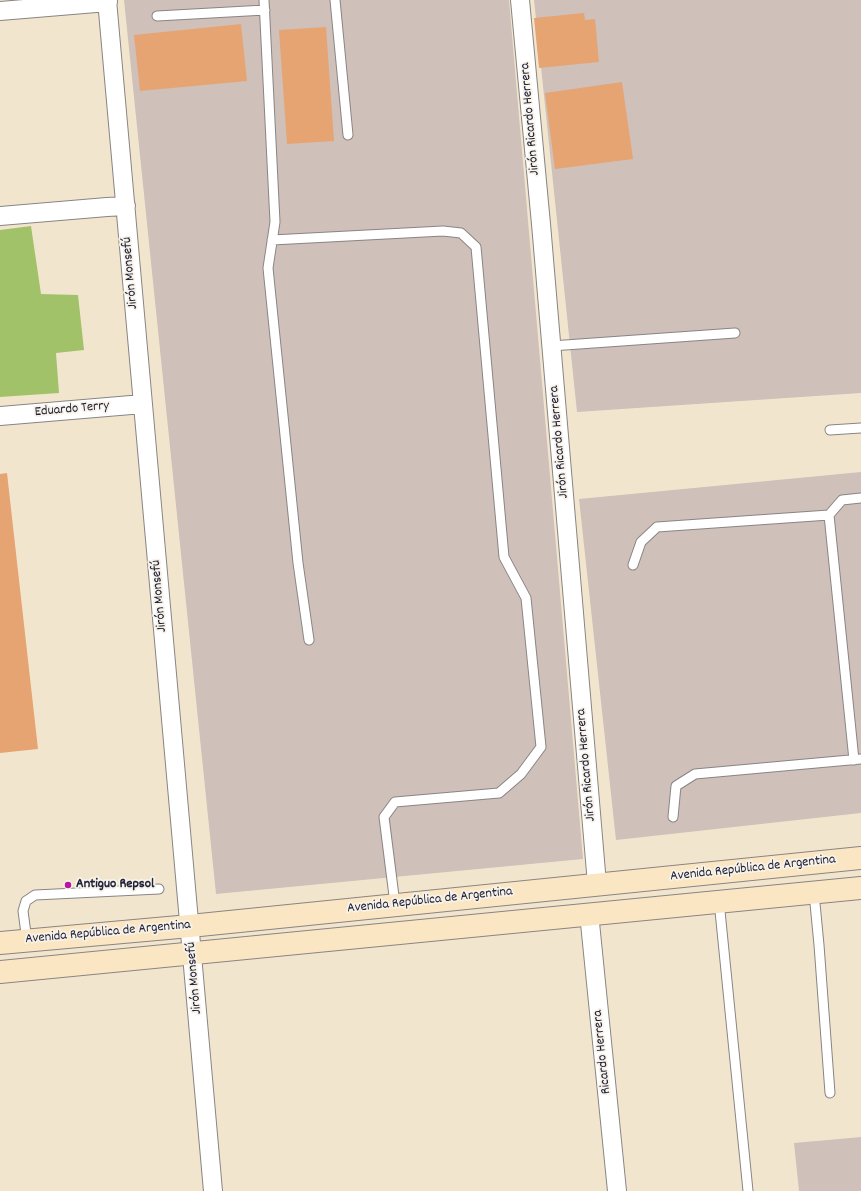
<!DOCTYPE html>
<html>
<head>
<meta charset="utf-8">
<style>
	body { margin:0 }
	canvas { display:block; background:#f1e6cd }
</style>
</head>
<body>
<canvas width="861" height="1191"></canvas>
<script>
const ctx = document.querySelector('canvas').getContext('2d');
ctx.lineJoin = 'round';
function fillPath(path, color) { ctx.fillStyle = color; ctx.fill(path, 'evenodd'); }
const shape = rows => new Path2D(rows.map(r => 'M' + r).join(''));
function strokePath(path, color, width, dash) { ctx.strokeStyle = color; ctx.lineWidth = width; ctx.lineCap = dash ? 'butt' : 'round'; ctx.setLineDash(dash || []); ctx.stroke(path); }
function label(font, color, halo, rows, align = 'center') {
  ctx.font = font + ' Dekko,sans-serif'; ctx.lineWidth = 3.5; ctx.setLineDash([]); ctx.textBaseline = 'middle'; ctx.strokeStyle = halo; ctx.fillStyle = color; for (const [text, x, y, turn = 0] of rows) {
    ctx.save(); ctx.translate(x, y); ctx.rotate((+turn || 0) * Math.PI / 180); ctx.textAlign = isNaN(turn) ? turn : align; if (halo) ctx.strokeText(text, 0, 0); ctx.fillText(text, 0, 0); ctx.restore();
  }
}
fillPath(shape([
	[124,0,509,0,583,859,216,894],
	[534,0,861,0,861,393,577,412],
	[861,472,861,813,616,840,579,499],
	[861,1137,861,1191,799,1191,794,1143]
]), '#cfc0ba');
fillPath(shape([
	[31,226,41,294,78,295,84,350,56,353,59,393,0,397,0,230]
]), '#a2c26a');
fillPath(shape([
	[584,13,585,20,595,19,599,62,539,68,534,18],
	[241,24,247,81,140,91,134,35],
	[326,27,334,141,287,144,279,30],
	[622,82,633,159,555,169,545,93],
	[7,473,38,749,0,753,0,474]
]), '#e6a473');
const lane = shape([
	[264,0,275,222,268,268,298,563,309,640],
	[335,0,348,135],
	[157,16,265,10],
	[272,240,443,231,461,233,476,247,504,557,526,598,541,747,521,774,499,793,395,802,384,817,395,904],
	[551,346,735,333],
	[830,430,861,428],
	[633,565,641,542,657,527,829,515],
	[854,760,829,515,842,500,861,498],
	[673,817,676,786,695,774,861,759],
	[814,893,819,945,830,1093],
	[719,901,748,1191],
	[27,941,23,911,26,901,35,895,159,889]
]);
const street = shape([
	[107,0,213,1191],
	[520,0,541,224,597,884],
	[0,11,108,2],
	[0,216,107,207,126,206],
	[0,416,143,404],
	[589,913,617,1191]
]);
const secondary = shape([
	[0,943,190,926,861,858],
	[0,972,861,888]
]);
strokePath(lane, '#8a8484', 11);
strokePath(street, '#8a8484', 20);
strokePath(secondary, '#8a8484', 24);
strokePath(lane, '#fff', 9);
strokePath(street, '#fff', 18);
strokePath(secondary, '#fbe6c4', 22);
for (const [x, y, r, color] of [
	[68,885,4,"#b5179e"]
]) { const dot = new Path2D(); dot.arc(x, y, r, 0, 2 * Math.PI); ctx.fillStyle = color; ctx.fill(dot); strokePath(dot, '#f7f3e8', 1.5); }
label('14px', '#22223b', '#f7f3e8', [
	["Jirón Ricardo Herrera",531,119,-95],
	["Jirón Monsefú",131,273,-95],
	["Eduardo Terry",72,410,-5],
	["Jirón Ricardo Herrera",560,442,-95],
	["Jirón Monsefú",160,596,-95],
	["Jirón Ricardo Herrera",587,765,-95],
	["Avenida República de Argentina",753,869,-6],
	["Avenida República de Argentina",430,901,-6],
	["Avenida República de Argentina",108,933,-5],
	["Jirón Monsefú",195,978,-95],
	["Ricardo Herrera",603,1052,-96]
]);
label('bold 14px', '#22223b', '#f7f3e8', [
	["Antiguo Repsol",76,885]
], 'left');
</script>
</body>
</html>
